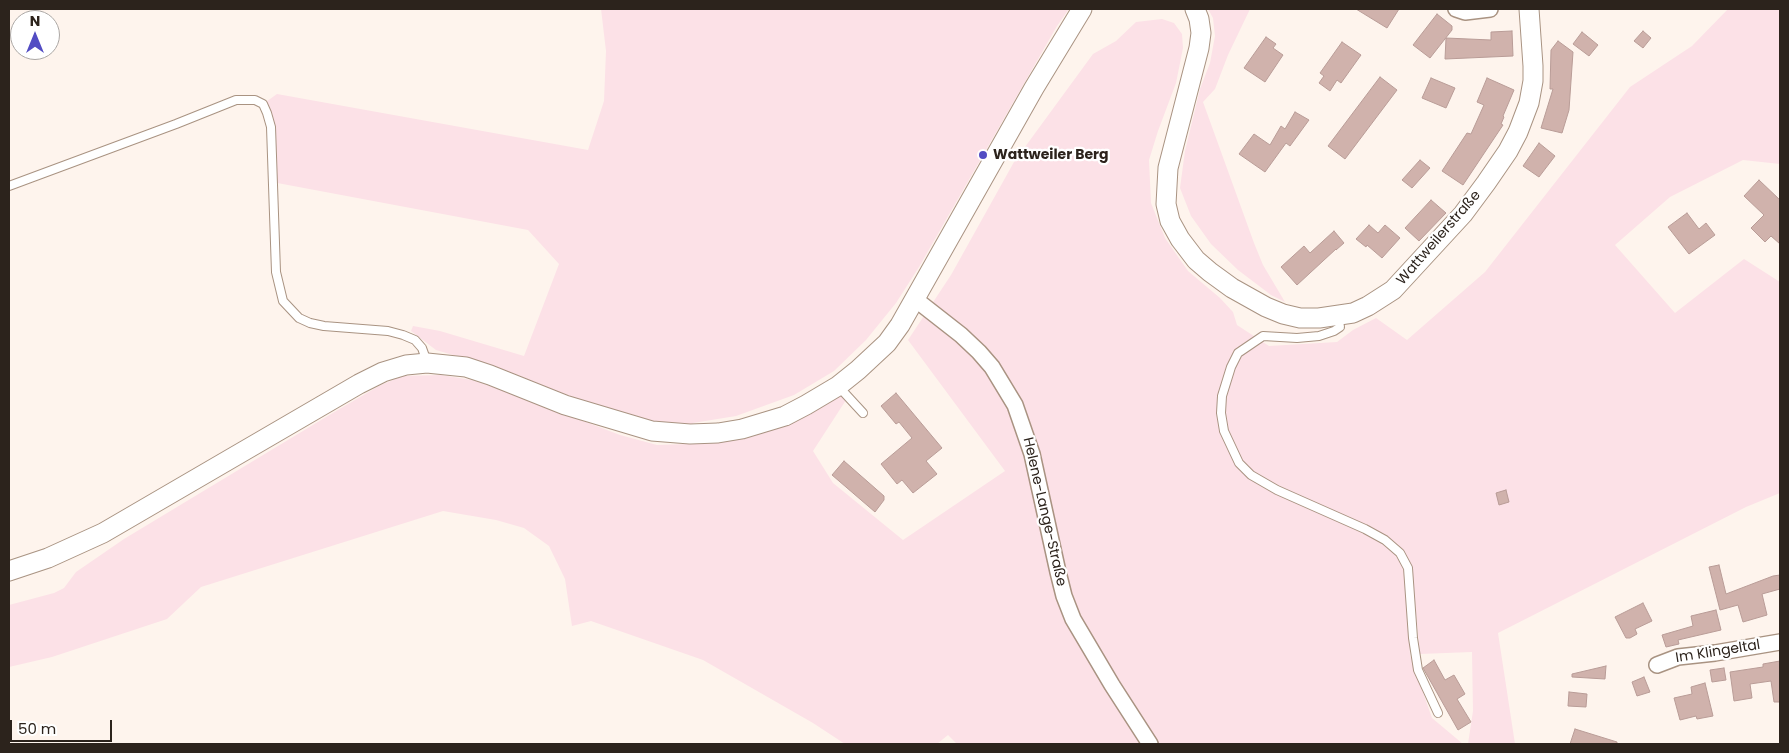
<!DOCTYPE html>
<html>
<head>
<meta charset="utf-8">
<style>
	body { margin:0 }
	#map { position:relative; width:1789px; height:753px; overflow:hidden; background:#fef4ed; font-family:Poppins,sans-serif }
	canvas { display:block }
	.frame { position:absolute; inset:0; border:10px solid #2c231c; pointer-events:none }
	.north { position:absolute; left:10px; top:10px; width:50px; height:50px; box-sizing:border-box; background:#fff; border:1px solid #aba7a4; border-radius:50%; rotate:0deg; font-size:14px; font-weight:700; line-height:20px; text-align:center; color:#2c231c }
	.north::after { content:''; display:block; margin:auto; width:18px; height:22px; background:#524cc3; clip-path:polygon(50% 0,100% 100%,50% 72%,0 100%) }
	.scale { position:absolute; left:10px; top:720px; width:102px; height:22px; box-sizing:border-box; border:2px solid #2c231c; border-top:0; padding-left:6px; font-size:15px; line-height:18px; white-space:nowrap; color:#2c231c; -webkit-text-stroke:4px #fff; paint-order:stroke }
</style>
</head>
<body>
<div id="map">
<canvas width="1789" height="753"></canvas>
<div class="frame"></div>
<div class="north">N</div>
<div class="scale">50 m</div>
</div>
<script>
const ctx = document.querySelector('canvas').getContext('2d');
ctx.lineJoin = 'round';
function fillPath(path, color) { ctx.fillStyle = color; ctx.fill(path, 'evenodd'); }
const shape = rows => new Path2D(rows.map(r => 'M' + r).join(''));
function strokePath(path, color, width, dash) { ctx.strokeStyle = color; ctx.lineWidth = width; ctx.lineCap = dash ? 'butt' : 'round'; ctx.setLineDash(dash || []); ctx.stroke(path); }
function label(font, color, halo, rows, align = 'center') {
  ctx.font = font + ' Poppins,sans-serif'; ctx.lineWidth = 4.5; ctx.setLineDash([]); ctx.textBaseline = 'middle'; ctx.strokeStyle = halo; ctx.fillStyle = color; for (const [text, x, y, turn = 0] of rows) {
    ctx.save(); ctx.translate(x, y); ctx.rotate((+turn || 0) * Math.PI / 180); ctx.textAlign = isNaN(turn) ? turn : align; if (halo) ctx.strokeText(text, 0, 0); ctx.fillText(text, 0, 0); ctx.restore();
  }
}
fillPath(shape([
	[601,9,1069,9,1057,26,919,267,896,303,866,340,834,371,794,395,736,416,693,423,692,427,651,422,611,411,480,363,436,350,411,331,413,326,440,331,524,356,559,264,528,230,272,182,271,127,263,104,277,94,588,150,604,101,606,51],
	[1208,9,1250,9,1228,55,1215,89,1203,102,1254,243,1263,265,1285,302,1271,295,1238,270,1211,244,1191,216,1180,188,1185,151,1200,89,1210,63,1215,36,1213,18],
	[1728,9,1780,9,1780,164,1743,160,1670,197,1615,245,1675,313,1744,259,1780,282,1780,493,1746,507,1498,633,1515,744,1468,744,1473,711,1472,652,1420,654,1412,572,1407,580,1410,655,1432,718,1463,744,957,744,948,735,937,744,845,744,813,723,703,660,591,621,572,626,565,579,549,546,524,528,496,520,443,511,201,587,167,619,52,657,9,667,9,605,54,593,64,588,76,572,124,539,336,411,379,386,402,376,441,375,472,380,502,390,620,435,657,445,718,443,748,438,777,428,810,412,844,392,848,397,813,451,833,483,903,540,1005,471,908,340,951,275,1014,162,1093,54,1116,41,1136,22,1162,19,1174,23,1182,34,1183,48,1176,83,1158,131,1149,160,1151,203,1165,238,1188,271,1220,298,1233,312,1237,325,1269,346,1337,342,1353,330,1376,318,1407,340,1485,272,1630,87,1692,46]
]), '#fce1e7');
const building = shape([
	[1356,9,1399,9,1387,28,1356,9],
	[1437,14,1452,26,1452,30,1430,58,1413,45,1437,14],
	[1512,31,1513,56,1445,59,1446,38,1491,40,1491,32,1512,31],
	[1643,31,1651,38,1643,48,1634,41,1643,31],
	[1582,32,1598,45,1589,56,1573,44,1582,32],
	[1266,37,1276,44,1273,48,1283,55,1265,82,1244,68,1266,37],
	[1558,41,1573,52,1569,110,1562,133,1541,128,1553,89,1550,89,1551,50,1558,41],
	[1342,42,1361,55,1341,83,1337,80,1330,91,1319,83,1324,76,1320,73,1342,42],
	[1380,77,1397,90,1345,159,1328,146,1380,77],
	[1431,78,1455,88,1446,108,1422,98,1431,78],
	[1487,78,1514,90,1503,116,1504,117,1501,124,1503,125,1463,185,1442,171,1467,133,1471,134,1484,105,1477,102,1487,78],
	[1295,112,1309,120,1290,146,1286,143,1265,172,1239,154,1254,134,1270,145,1281,126,1285,129,1295,112],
	[1539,143,1555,156,1539,177,1523,166,1539,143],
	[1420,160,1430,168,1412,188,1402,180,1420,160],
	[1759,180,1780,200,1780,244,1771,236,1765,242,1751,228,1764,215,1744,196,1759,180],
	[1431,200,1446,213,1419,241,1405,228,1431,200],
	[1687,213,1699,229,1706,223,1715,235,1689,254,1668,227,1687,213],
	[1369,225,1378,233,1385,225,1400,238,1382,258,1367,245,1366,247,1356,239,1369,225],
	[1334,231,1344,243,1336,250,1336,249,1297,285,1281,267,1304,246,1310,253,1334,231],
	[896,393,942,448,926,461,937,474,913,493,902,480,897,484,881,464,912,438,899,422,896,424,881,406,896,393],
	[844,461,884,496,884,500,875,512,832,475,844,461],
	[1506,490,1509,502,1499,505,1496,493,1506,490],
	[1719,565,1726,594,1773,576,1780,575,1780,589,1762,594,1767,615,1743,622,1738,605,1720,610,1709,567,1719,565],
	[1643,603,1652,621,1635,629,1637,634,1630,638,1626,638,1615,617,1643,603],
	[1716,610,1721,630,1678,640,1679,644,1666,647,1662,635,1693,626,1691,616,1716,610],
	[1434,660,1445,680,1454,675,1465,694,1457,699,1471,722,1458,730,1423,668,1434,660],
	[1780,661,1780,702,1774,702,1771,681,1750,684,1752,698,1734,701,1730,672,1763,667,1763,664,1780,661],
	[1606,666,1605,679,1572,677,1572,674,1606,666],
	[1724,668,1726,680,1712,682,1710,670,1724,668],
	[1644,677,1650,692,1637,696,1632,682,1644,677],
	[1705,683,1713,716,1697,719,1696,716,1680,720,1674,698,1692,694,1691,687,1705,683],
	[1569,692,1587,694,1586,707,1568,706,1569,692],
	[1575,729,1617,742,1617,744,1570,744,1575,729]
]);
fillPath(building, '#d0b2ac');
strokePath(building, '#b99c97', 1);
const service = shape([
	[9,186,176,124,236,100,255,100,263,104,267,113,271,127,276,272,283,301,299,318,310,323,324,326,388,331,403,335,415,340,422,348,427,362],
	[1338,316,1340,327,1334,331,1319,336,1297,338,1263,336,1238,353,1231,367,1222,396,1221,413,1224,431,1239,463,1251,475,1277,490,1365,529,1385,540,1400,553,1408,568,1413,638,1418,670,1438,713],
	[839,387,863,413]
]);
const minor = shape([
	[1456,9,1465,12,1490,9],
	[915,299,961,335,979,352,992,367,1015,405,1032,454,1058,572,1064,596,1073,619,1112,685,1150,744],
	[1657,665,1678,657,1715,653,1780,642]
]);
const tertiary = shape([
	[1195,9,1199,19,1201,33,1199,48,1168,168,1166,204,1170,221,1180,239,1196,260,1210,272,1232,288,1266,307,1283,314,1300,318,1319,318,1353,313,1368,306,1393,290,1463,214,1486,183,1508,151,1518,132,1529,103,1533,81,1533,66,1529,9],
	[9,571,48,558,103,533,359,384,383,372,406,365,427,363,466,367,490,375,565,405,652,431,690,434,718,433,742,429,785,416,806,405,838,386,858,370,887,343,900,325,1034,88,1082,9]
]);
strokePath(service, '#a99382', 10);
strokePath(minor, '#a99382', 18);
strokePath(tertiary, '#a99382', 21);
strokePath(service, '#fff', 8);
strokePath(minor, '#fff', 15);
strokePath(tertiary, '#fff', 19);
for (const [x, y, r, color] of [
	[983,155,5,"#524cc3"]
]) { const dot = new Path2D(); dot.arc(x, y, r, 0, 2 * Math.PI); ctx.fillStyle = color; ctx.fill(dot); strokePath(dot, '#fff', 2); }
label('bold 14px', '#2c231c', '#fff', [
	["Wattweiler Berg",993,155]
], 'left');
label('14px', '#2c231c', '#fff', [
	["Wattweilerstraße",1439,238,-49],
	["Helene-Lange-Straße",1044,512,77],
	["Im Klingeltal",1718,652,-9]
]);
</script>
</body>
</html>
